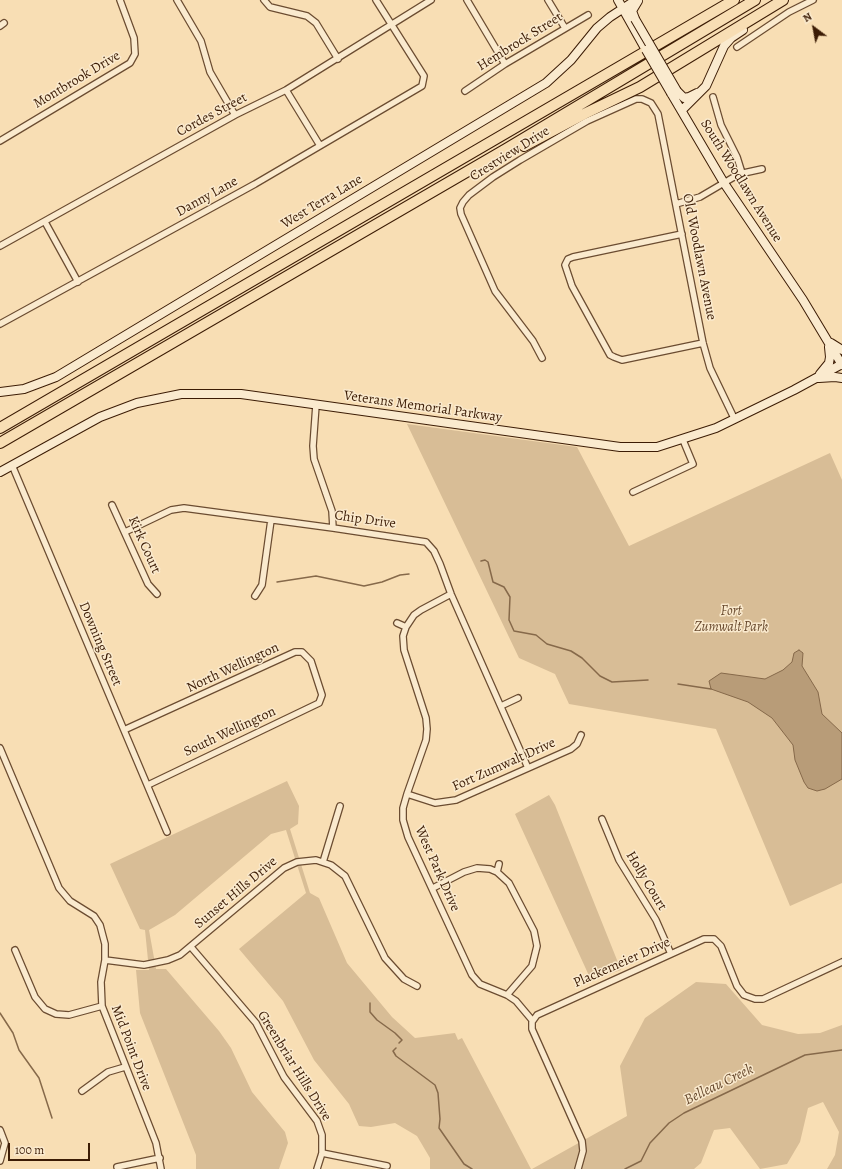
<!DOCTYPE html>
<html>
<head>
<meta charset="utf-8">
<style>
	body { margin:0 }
	#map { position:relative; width:842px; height:1169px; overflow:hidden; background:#f8deb4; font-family:Alegreya,serif }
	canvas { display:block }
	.north { position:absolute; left:794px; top:8px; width:40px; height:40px; -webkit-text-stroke:3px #faeace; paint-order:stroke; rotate:328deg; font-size:11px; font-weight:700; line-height:16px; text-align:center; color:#3c1c05 }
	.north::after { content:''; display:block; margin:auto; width:14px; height:18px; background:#3c1c05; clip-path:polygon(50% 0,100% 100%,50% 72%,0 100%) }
	.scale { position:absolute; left:8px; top:1143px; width:82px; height:18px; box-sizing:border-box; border:2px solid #3c1c05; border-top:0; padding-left:5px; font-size:12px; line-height:14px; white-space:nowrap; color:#3c1c05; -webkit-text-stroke:3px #faeace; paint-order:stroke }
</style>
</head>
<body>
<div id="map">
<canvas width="842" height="1169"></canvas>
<div class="north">N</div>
<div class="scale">100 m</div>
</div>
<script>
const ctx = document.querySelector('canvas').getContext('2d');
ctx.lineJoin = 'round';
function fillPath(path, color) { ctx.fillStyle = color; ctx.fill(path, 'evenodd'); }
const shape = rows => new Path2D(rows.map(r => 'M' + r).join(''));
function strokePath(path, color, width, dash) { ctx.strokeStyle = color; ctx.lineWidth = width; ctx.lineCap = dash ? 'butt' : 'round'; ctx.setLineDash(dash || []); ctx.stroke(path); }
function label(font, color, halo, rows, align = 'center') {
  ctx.font = font + ' Alegreya,serif'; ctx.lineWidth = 3; ctx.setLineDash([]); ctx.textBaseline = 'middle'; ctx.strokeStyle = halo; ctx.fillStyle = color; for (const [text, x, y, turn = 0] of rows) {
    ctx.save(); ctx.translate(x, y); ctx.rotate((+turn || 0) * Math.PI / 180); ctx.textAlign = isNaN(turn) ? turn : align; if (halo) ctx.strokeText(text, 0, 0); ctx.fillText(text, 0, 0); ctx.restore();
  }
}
fillPath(shape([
	[407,424,577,447,629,546,830,453,842,480,842,883,790,906,716,729,569,704,555,674,519,658],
	[287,781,299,806,298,824,290,829,310,893,319,898,347,963,392,1017,415,1038,455,1033,458,1040,462,1038,531,1169,430,1169,430,1158,417,1136,395,1123,371,1127,359,1126,349,1104,314,1060,283,1001,239,949,306,893,286,830,271,834,175,915,149,930,156,969,166,969,219,1031,231,1048,252,1092,285,1132,288,1143,279,1169,196,1169,196,1155,140,1013,136,970,149,970,145,930,140,929,110,864],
	[549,795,555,805,621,970,591,980,515,814],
	[696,982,726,984,762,1025,798,1034,820,1033,842,1025,842,1169,827,1169,835,1155,839,1132,823,1102,808,1108,800,1142,787,1164,760,1169,730,1128,714,1130,701,1163,694,1169,532,1169,627,1116,620,1066,645,1018]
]), '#d8bd96');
const water = shape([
	[799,650,803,653,802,666,818,692,822,714,842,733,842,779,825,789,817,791,808,788,804,782,795,760,793,745,772,718,748,702,711,689,709,681,721,673,765,679,783,670,792,662,794,653,799,650]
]);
fillPath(water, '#b89c78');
strokePath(water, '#86694a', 1);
strokePath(shape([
	[481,561,485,560,488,562,493,582,504,587,510,597,509,620,514,631,536,635,547,644,571,651,582,658,600,676,612,682,648,680],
	[277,582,316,576,364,586,382,582,400,575,409,574],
	[678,684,711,689],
	[370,1003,370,1012,377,1020,395,1033,402,1040,399,1043],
	[0,1013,13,1033,19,1050,39,1078,52,1118],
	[396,1048,393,1051,396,1056,435,1085,438,1093,440,1119,439,1128,464,1164,472,1169],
	[625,1169,641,1161,650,1143,669,1123,684,1113,805,1055,842,1050]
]), '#86694a', 1.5);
const street = shape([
	[177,0,201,41,210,72,235,115],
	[264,0,270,7,307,16,316,23,338,59],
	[467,0,505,64],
	[548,0,565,28],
	[0,26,4,23],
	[737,47,789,12,813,0],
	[286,90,319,144],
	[465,91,505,64,588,15],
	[713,97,721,125,737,157,742,173],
	[0,141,130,63,135,54,134,38,120,0],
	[676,204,700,197,739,174,762,169],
	[45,222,78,282],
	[682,234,573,257,568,259,565,265,572,286,610,355,614,357,622,360,703,343],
	[0,246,235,115,286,90,431,0],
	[0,324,255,184,422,86,424,76,376,0],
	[542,358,533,341,495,291,461,214,460,208,463,202,469,195,493,177,520,160,587,121,636,99,642,99,651,103,658,114,703,343,710,368,734,418],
	[316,405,313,446,314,459,332,511,333,528],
	[12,465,167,832],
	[633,492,693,464,683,440],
	[112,505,148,584,157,594],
	[125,532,171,510,184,508,333,528,426,542,434,551,440,564,451,594,528,768],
	[451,594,421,610,414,615,406,627,403,636,404,650,426,718,427,729,426,740,407,794,403,808,403,820,408,837,472,975,480,984,507,995,516,1001,532,1020],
	[255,596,262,585,271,520],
	[397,623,406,627],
	[501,706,518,698],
	[124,730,295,652,302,652,311,661,322,695,319,703,148,785],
	[0,748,59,888,70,901,94,916,100,925,105,944,105,960,101,982,102,1006,156,1143,161,1169],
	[407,794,435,803,456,800,571,749,577,744,581,735],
	[602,819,619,860,656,920,671,954],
	[323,862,340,806],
	[497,872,499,864],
	[433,888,464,872,477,868,490,869,497,872,509,883,534,931,537,946,532,966,507,995],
	[191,947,256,1023,284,1077,317,1121,322,1135,322,1153,317,1169],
	[15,950,35,997,45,1009,56,1014,69,1015,102,1006],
	[105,960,144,965,168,960,180,955,284,868,297,862,316,860,331,865,345,876,385,958,404,979,417,986],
	[82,1091,108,1072,125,1067],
	[0,1130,5,1143,0,1161],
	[322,1153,387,1166],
	[117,1167,160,1158],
	[578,1169,583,1151,582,1141,532,1029,532,1022,537,1015,704,939,714,939,721,946,737,986,744,995,755,999,763,999,842,962]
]);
const secondary = shape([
	[618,0,646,50],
	[635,19,632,11,638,1],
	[677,91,684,98,689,97,697,93],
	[671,93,724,183,803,300,842,365],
	[682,110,706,86,724,46,731,38,743,30],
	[831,343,842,350],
	[820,374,829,363,830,357,829,347],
	[819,378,835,377,842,378],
	[0,392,24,389,56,377,546,83,571,60,597,28,610,17,636,0],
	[0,472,100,417,137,403,181,394,241,394,620,447,657,447,716,428,794,390,842,364]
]);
const highway = shape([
	[524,146,584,114,640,87,783,0],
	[0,428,734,0],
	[0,443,506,149,755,0]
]);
strokePath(street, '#6b4c31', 8);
strokePath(secondary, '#3c1c05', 10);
strokePath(highway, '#3c1c05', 12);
strokePath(street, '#faeace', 5.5);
strokePath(secondary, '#faeace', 8);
strokePath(highway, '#f8deb4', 10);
const secondaryBridge = shape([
	[635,19,677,91],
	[646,50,671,93]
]);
strokePath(secondaryBridge, '#3c1c05', 10, []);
strokePath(secondaryBridge, '#faeace', 8);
label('14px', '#3c1c05', '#faeace', [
	["Hembrock Street",520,42,-32],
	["Montbrook Drive",77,80,-31],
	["Cordes Street",212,115,-28],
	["Crestview Drive",510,154,-32],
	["South Woodlawn Avenue",741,181,58],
	["Danny Lane",207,197,-29],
	["West Terra Lane",322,202,-31],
	["Old Woodlawn Avenue",699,257,79],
	["Veterans Memorial Parkway",423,407,8],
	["Chip Drive",365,520,8],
	["Kirk Court",144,545,66],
	["Downing Street",100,644,67],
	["North Wellington",233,668,-25],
	["South Wellington",230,732,-25],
	["Fort Zumwalt Drive",504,765,-24],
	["West Park Drive",437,869,66],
	["Holly Court",646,881,59],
	["Sunset Hills Drive",236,893,-40],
	["Plackemeier Drive",622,963,-24],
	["Mid Point Drive",131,1048,69],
	["Greenbriar Hills Drive",294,1066,58]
]);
label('italic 14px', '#6b4c30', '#faeace', [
	["Fort",731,612],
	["Zumwalt Park",731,628]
]);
label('italic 15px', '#67492d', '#faeace', [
	["Belleau Creek",719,1085,-26]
]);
</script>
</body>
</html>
